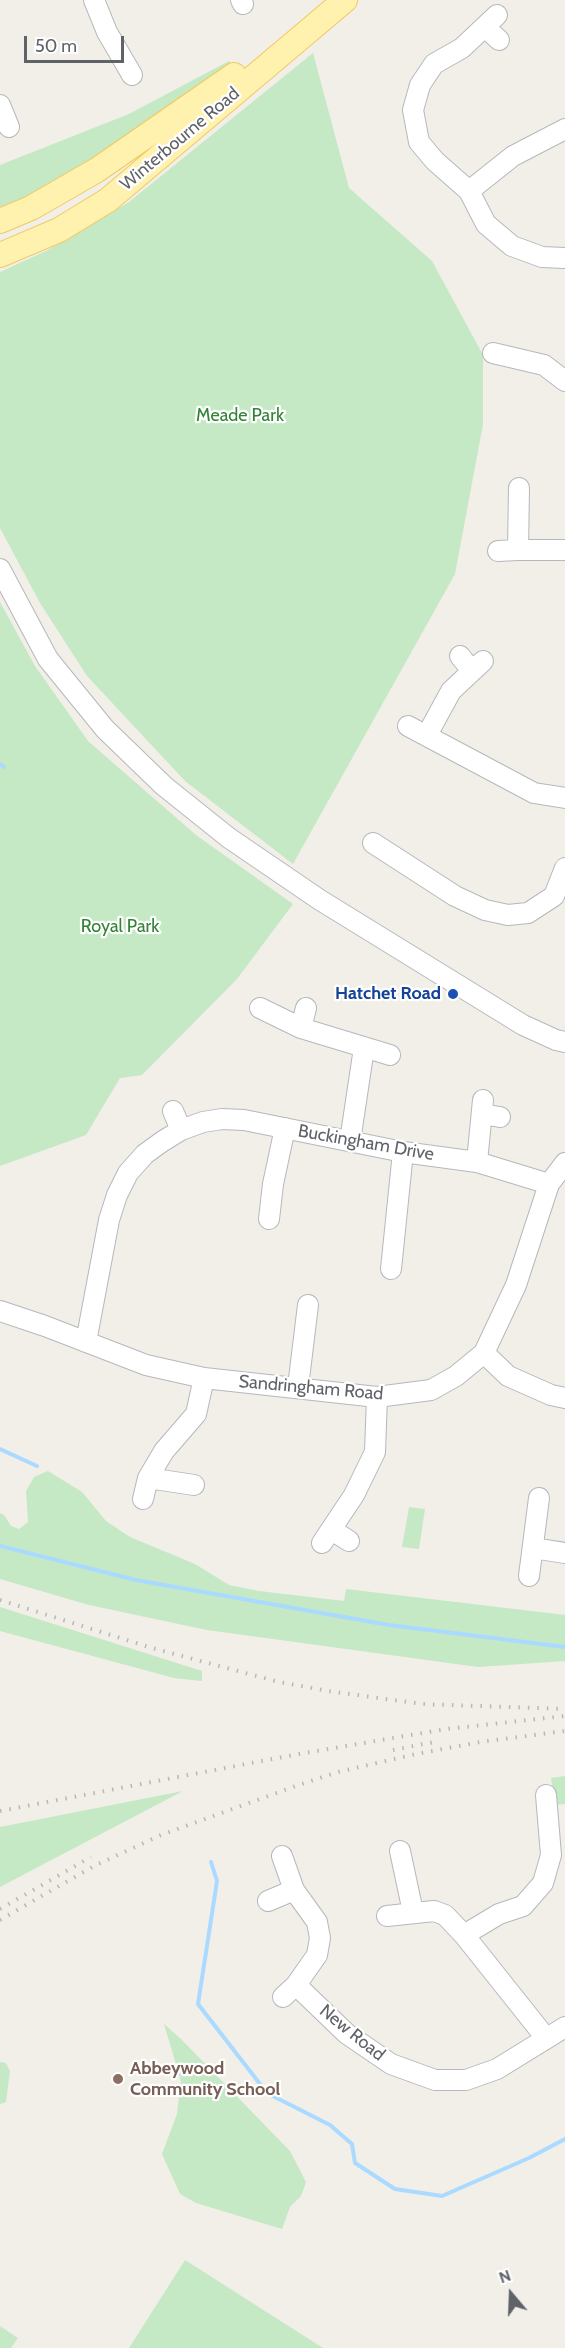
<!DOCTYPE html>
<html>
<head>
<meta charset="utf-8">
<style>
	body { margin:0 }
	#map { position:relative; width:565px; height:2348px; overflow:hidden; background:#f1efe8; font-family:Cabin,sans-serif }
	canvas { display:block }
	.north { position:absolute; left:481px; top:2264px; width:60px; height:60px; -webkit-text-stroke:4px #fff; paint-order:stroke; rotate:341deg; font-size:16px; font-weight:700; line-height:24px; text-align:center; color:#5f6368 }
	.north::after { content:''; display:block; margin:auto; width:21px; height:27px; background:#5f6368; clip-path:polygon(50% 0,100% 100%,50% 72%,0 100%) }
	.scale { position:absolute; left:24px; top:36px; width:100px; height:27px; box-sizing:border-box; border:3px solid #5f6368; border-top:0; padding-left:8px; font-size:18px; line-height:21px; white-space:nowrap; color:#5f6368; -webkit-text-stroke:4px #fff; paint-order:stroke }
</style>
</head>
<body>
<div id="map">
<canvas width="565" height="2348"></canvas>
<div class="north">N</div>
<div class="scale">50 m</div>
</div>
<script>
const ctx = document.querySelector('canvas').getContext('2d');
ctx.lineJoin = 'round';
function fillPath(path, color) { ctx.fillStyle = color; ctx.fill(path, 'evenodd'); }
const shape = rows => new Path2D(rows.map(r => 'M' + r).join(''));
function strokePath(path, color, width, dash) { ctx.strokeStyle = color; ctx.lineWidth = width; ctx.lineCap = dash ? 'butt' : 'round'; ctx.setLineDash(dash || []); ctx.stroke(path); }
function label(font, color, halo, rows, align = 'center') {
  ctx.font = font + ' Cabin,sans-serif'; ctx.lineWidth = 4.5; ctx.setLineDash([]); ctx.textBaseline = 'middle'; ctx.strokeStyle = halo; ctx.fillStyle = color; for (const [text, x, y, turn = 0] of rows) {
    ctx.save(); ctx.translate(x, y); ctx.rotate((+turn || 0) * Math.PI / 180); ctx.textAlign = isNaN(turn) ? turn : align; if (halo) ctx.strokeText(text, 0, 0); ctx.fillText(text, 0, 0); ctx.restore();
  }
}
fillPath(shape([
	[313,53,349,188,432,261,483,355,483,424,455,574,293,864,185,781,87,676,40,603,0,528,0,272,46,251,129,202],
	[229,61,233,66,95,162,0,212,0,165,129,114],
	[0,602,35,666,88,741,196,835,293,904,237,979,142,1075,120,1078,86,1135,0,1166],
	[48,1471,82,1492,106,1521,130,1537,195,1564,229,1585,259,1591,344,1601,346,1589,565,1615,565,1661,478,1667,207,1630,89,1605,0,1579,0,1513,4,1515,11,1526,19,1529,28,1522,26,1491,34,1477],
	[409,1507,425,1509,419,1549,402,1547],
	[0,1607,202,1671,202,1681,174,1678,0,1631],
	[565,1776,565,1804,555,1805,551,1778],
	[183,1791,0,1887,0,1827],
	[164,2024,181,2039,290,2151,306,2182,301,2196,290,2207,282,2229,196,2203,180,2194,162,2154,177,2114,181,2081],
	[0,2062,6,2063,10,2071,6,2102,0,2104],
	[185,2260,323,2348,129,2348],
	[0,2326,18,2338,11,2348,0,2348]
]), '#c5e8c5');
strokePath(shape([
	[0,764,4,767],
	[0,1449,37,1466],
	[0,1546,136,1580,389,1625,565,1647],
	[211,1862,217,1881,198,2004,267,2093,330,2125,352,2144,355,2163,395,2189,442,2196,529,2158,565,2139]
]), '#aadaff', 4);
const minor = shape([
	[94,0,107,32,132,75],
	[241,0,243,4],
	[497,15,462,48,434,64,420,85,413,110,419,142,435,161,469,191,486,224,512,246,542,257,565,258],
	[485,27,499,40],
	[0,105,9,127],
	[469,191,513,156,565,129],
	[493,353,544,365,565,381],
	[519,488,518,550,565,550],
	[498,551,518,550],
	[0,569,48,659,105,729,164,786,229,838,320,900,523,1025,556,1040,565,1042],
	[460,656,472,671],
	[408,726,534,793,565,798],
	[427,735,451,691,483,661],
	[373,843,455,896,485,910,508,915,528,913,554,896,565,868],
	[260,1008,301,1028,390,1055],
	[301,1028,306,1008],
	[173,1111,181,1130],
	[482,1114,500,1117],
	[350,1141,364,1048],
	[477,1162,483,1100],
	[269,1219,273,1184,285,1128],
	[391,1269,403,1152],
	[0,1311,45,1326,146,1365,204,1378,377,1397,431,1390,456,1376,484,1353,516,1285,549,1184,565,1163],
	[86,1342,109,1220,117,1195,128,1173,145,1154,163,1141,181,1130,203,1122,222,1119,244,1120,403,1152,477,1162,549,1184],
	[484,1353,508,1376,551,1395,565,1398],
	[298,1387,308,1305],
	[194,1485,148,1478,164,1451,196,1414,204,1378],
	[143,1499,148,1478],
	[332,1530,349,1541],
	[322,1543,354,1495,375,1452,377,1397],
	[533,1548,565,1553],
	[529,1576,539,1498],
	[400,1851,413,1912],
	[282,1856,294,1890,317,1922,320,1938,317,1955,296,1985,283,1997],
	[268,1901,294,1890],
	[387,1916,434,1911,445,1915,464,1935,546,2038],
	[464,1935,499,1914,523,1906,543,1883,551,1855,546,1795],
	[296,1985,347,2034,391,2064,435,2080,466,2080,497,2069,565,2027]
]);
const major = shape([
	[0,221,31,208,97,170,234,75],
	[0,255,59,230,108,200,345,0]
]);
strokePath(minor, '#b5b8bc', 22);
strokePath(major, '#f2c960', 26);
strokePath(minor, '#fff', 20);
strokePath(major, '#fff2af', 24);
strokePath(shape([
	[0,1600,152,1648,279,1682,328,1691,422,1704,565,1709],
	[393,1750,434,1742],
	[0,1811,293,1755,446,1729,565,1716],
	[0,1909,91,1857],
	[0,1920,94,1866,161,1835,296,1786,338,1772,416,1754,480,1742,565,1731]
]), '#b6b7b8', 4, [1.5, 8]);
for (const [x, y, r, color] of [
	[453,994,6,"#1a4fb4"],
	[118,2079,6,"#8d6e63"]
]) { const dot = new Path2D(); dot.arc(x, y, r, 0, 2 * Math.PI); ctx.fillStyle = color; ctx.fill(dot); strokePath(dot, '#fff', 2); }
label('18px', '#5f6368', '#fff', [
	["Winterbourne Road",180,139,-40],
	["Buckingham Drive",366,1143,10],
	["Sandringham Road",311,1388,5],
	["New Road",352,2033,39]
]);
label('18px', '#348238', '#fff', [
	["Meade Park",240,416],
	["Royal Park",120,927]
]);
label('bold 18px', '#164399', '#fff', [
	["Hatchet Road",441,994]
], 'right');
label('bold 18px', '#785e54', '#fff', [
	["Abbeywood",130,2069],
	["Community School",130,2090]
], 'left');
</script>
</body>
</html>
